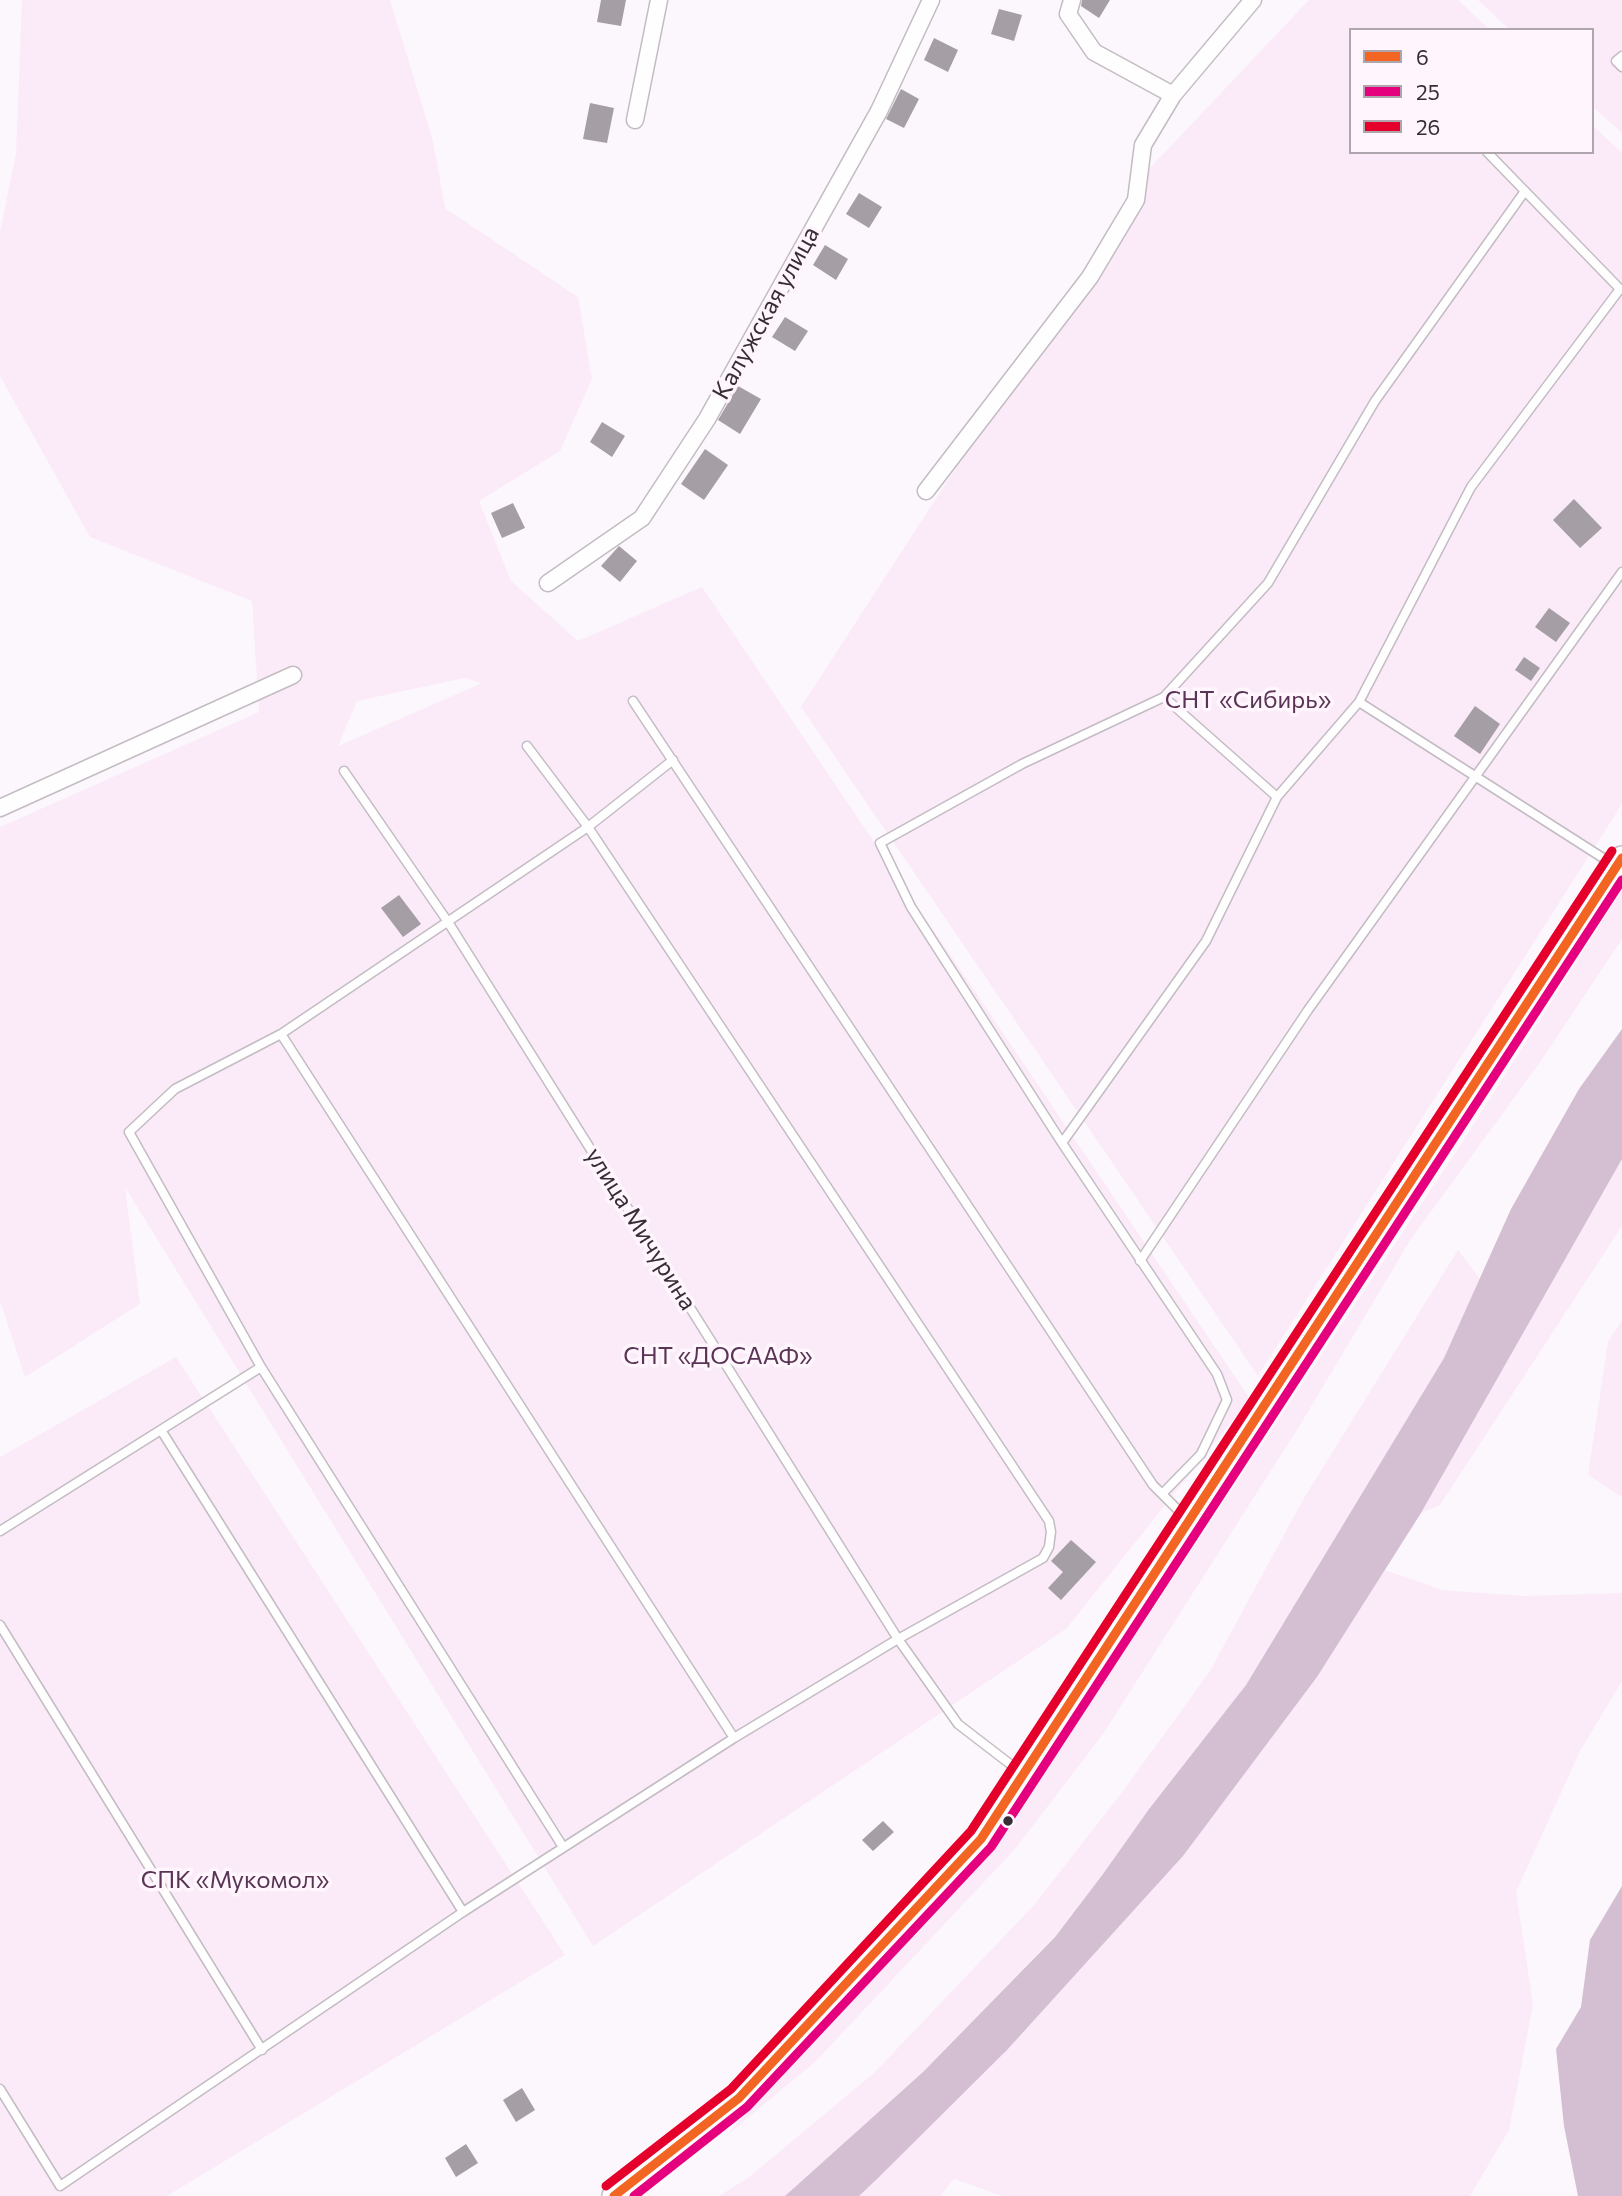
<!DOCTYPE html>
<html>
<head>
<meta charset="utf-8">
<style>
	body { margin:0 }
	#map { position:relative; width:1622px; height:2196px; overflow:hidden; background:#fcf7fc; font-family:Commissioner,sans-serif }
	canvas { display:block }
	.legend { position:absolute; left:1349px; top:28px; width:245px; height:126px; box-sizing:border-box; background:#fef5fd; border:2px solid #aea5ad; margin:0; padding:9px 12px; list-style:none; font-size:21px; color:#372e35 }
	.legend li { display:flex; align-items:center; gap:14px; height:35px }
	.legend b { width:35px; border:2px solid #aea5ad }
</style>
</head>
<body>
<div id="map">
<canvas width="1622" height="2196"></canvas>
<ul class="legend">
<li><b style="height:9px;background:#f26522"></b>6</li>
<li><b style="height:9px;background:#e5007d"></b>25</li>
<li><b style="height:9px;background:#e4002b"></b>26</li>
</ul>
</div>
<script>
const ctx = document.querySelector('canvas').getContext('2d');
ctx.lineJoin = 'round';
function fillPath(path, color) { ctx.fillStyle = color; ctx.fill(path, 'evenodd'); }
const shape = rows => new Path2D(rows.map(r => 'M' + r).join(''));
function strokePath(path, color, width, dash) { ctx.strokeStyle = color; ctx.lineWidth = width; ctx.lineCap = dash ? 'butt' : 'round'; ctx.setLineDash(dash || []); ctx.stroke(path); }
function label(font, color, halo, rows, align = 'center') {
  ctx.font = font + ' Commissioner,sans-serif'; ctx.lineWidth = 7; ctx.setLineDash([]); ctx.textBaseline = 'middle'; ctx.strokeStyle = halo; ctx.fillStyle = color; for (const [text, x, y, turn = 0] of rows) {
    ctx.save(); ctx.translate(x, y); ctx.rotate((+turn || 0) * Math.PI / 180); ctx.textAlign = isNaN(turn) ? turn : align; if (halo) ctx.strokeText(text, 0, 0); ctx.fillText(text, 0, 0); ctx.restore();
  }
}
fillPath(shape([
	[22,0,390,0,433,141,445,208,578,297,592,379,560,451,479,501,511,581,578,641,702,587,1250,1399,1066,1629,593,1946,125,1187,140,1304,25,1377,0,1301,0,827,259,712,252,601,90,537,0,376,0,232,16,153],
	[465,678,482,683,338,746,357,701],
	[1309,0,1458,0,1490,30,1351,30,1351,152,1592,152,1592,125,1622,153,1622,804,1258,1376,801,707,1150,168],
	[1478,0,1622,0,1622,133,1592,106,1592,30,1510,30],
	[1622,890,1622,939,1541,1061,1411,1239,1300,1425,1103,1734,1015,1849,816,2061,725,2137,847,2002,1008,1831,1110,1673,1458,1149],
	[1622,1159,1622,1226,1440,1505,1421,1513],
	[1458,1250,1480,1279,1444,1358,1246,1685,1149,1809,1103,1874,1055,1936,923,2072,785,2196,719,2196,749,2177,874,2073,1034,1905,1123,1791,1210,1671,1304,1498],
	[1622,1320,1622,1497,1588,1475,1608,1342],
	[176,1357,565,1955,167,2196,0,2196,0,1457],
	[1385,1570,1442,1590,1524,1596,1622,1593,1622,1681,1580,1751,1516,1892,1533,2004,1509,2130,1470,2196,1002,2196,954,2179,940,2196,859,2196,1007,2050,1183,1856,1317,1677]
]), '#fbebf9');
fillPath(shape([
	[1622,1029,1622,1159,1421,1513,1317,1677,1183,1856,1007,2050,877,2179,859,2196,785,2196,923,2072,1055,1937,1103,1874,1149,1809,1246,1685,1444,1358,1511,1209,1579,1089],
	[1622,1886,1622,2196,1578,2196,1564,2126,1556,2049,1581,2007,1590,1940]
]), '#d3bfd1');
fillPath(shape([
	[601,0,626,0,621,26,597,22],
	[1082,0,1110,0,1099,18,1081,6],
	[999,9,1022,15,1014,41,991,34],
	[934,38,958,50,948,72,924,60],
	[901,89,919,99,904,128,886,119],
	[590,103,614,108,607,143,583,139],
	[859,193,882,207,869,228,846,214],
	[825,245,848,259,836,280,813,265],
	[785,317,808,331,795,351,772,337],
	[738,386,761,399,740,434,718,420],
	[602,422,625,436,612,457,590,442],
	[705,449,728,465,704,500,681,484],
	[1574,499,1602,528,1580,548,1553,520],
	[513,503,525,528,502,538,491,513],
	[619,546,637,561,620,582,601,566],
	[1549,608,1570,623,1556,642,1535,627],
	[1524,657,1540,668,1531,681,1515,670],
	[1475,706,1500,724,1480,754,1454,736],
	[399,895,421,924,403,937,381,908],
	[1071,1540,1096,1562,1061,1600,1048,1588,1063,1572,1051,1561],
	[883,1821,894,1832,873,1851,862,1840],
	[522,2088,535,2110,516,2122,503,2100],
	[466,2144,478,2163,456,2177,445,2158]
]), '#a59ea4');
const lane = shape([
	[1622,56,1616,61,1622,67],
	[1164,697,1277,797],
	[633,701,1153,1485,1186,1518],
	[1359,702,1614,865],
	[344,771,448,922,898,1639,958,1724,1023,1774],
	[281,1034,734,1738],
	[1062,1143,1206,941,1277,797,1359,702,1471,487,1620,289,1487,152],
	[1140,1261,1308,1010,1622,572],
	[261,1367,563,1847],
	[161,1430,463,1912],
	[1162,1494,1201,1454,1227,1400,1217,1374,1062,1143,911,907,880,843,1022,764,1164,697,1268,583,1375,401,1525,191],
	[0,1531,261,1367,129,1132,175,1089,281,1034,588,827,673,760],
	[0,1625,262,2050],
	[0,2089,60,2186,463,1912,734,1738,898,1639,1043,1558,1049,1547,1051,1532,1049,1521,588,827,527,746]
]);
const street = shape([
	[1072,0,1068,14,1094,52,1173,95],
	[635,120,659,0],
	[926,491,1090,277,1136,200,1143,145,1173,95,1253,0],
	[548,583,642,518,707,419,879,111,931,0],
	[0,808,293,675]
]);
const secondary = shape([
	[614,2196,739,2098,981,1839,1622,858]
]);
strokePath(lane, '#c3bcc2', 11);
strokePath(street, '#c3bcc2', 19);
strokePath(secondary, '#c3bcc2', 26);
strokePath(lane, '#fffeff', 8);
strokePath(street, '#fffeff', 16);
strokePath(secondary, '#fffeff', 23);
strokePath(shape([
	[614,2196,739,2098,981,1839,1622,858]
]), '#f26522', 9);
strokePath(shape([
	[634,2196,747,2107,991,1847,1622,880]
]), '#e5007d', 9);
strokePath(shape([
	[606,2186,731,2089,971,1831,1612,851]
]), '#e4002b', 9);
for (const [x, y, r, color] of [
	[1008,1821,6,"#372e35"]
]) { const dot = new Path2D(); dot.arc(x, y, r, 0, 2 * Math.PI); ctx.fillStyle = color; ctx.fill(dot); strokePath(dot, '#fef5fd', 2.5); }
label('24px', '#372e35', '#fef5fd', [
	["Калужская улица",766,313,-61],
	["улица Мичурина",641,1229,58]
]);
label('24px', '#5a3455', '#fef5fd', [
	["СНТ «Сибирь»",1248,700],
	["СНТ «ДОСААФ»",718,1356],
	["СПК «Мукомол»",235,1880]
]);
</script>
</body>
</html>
